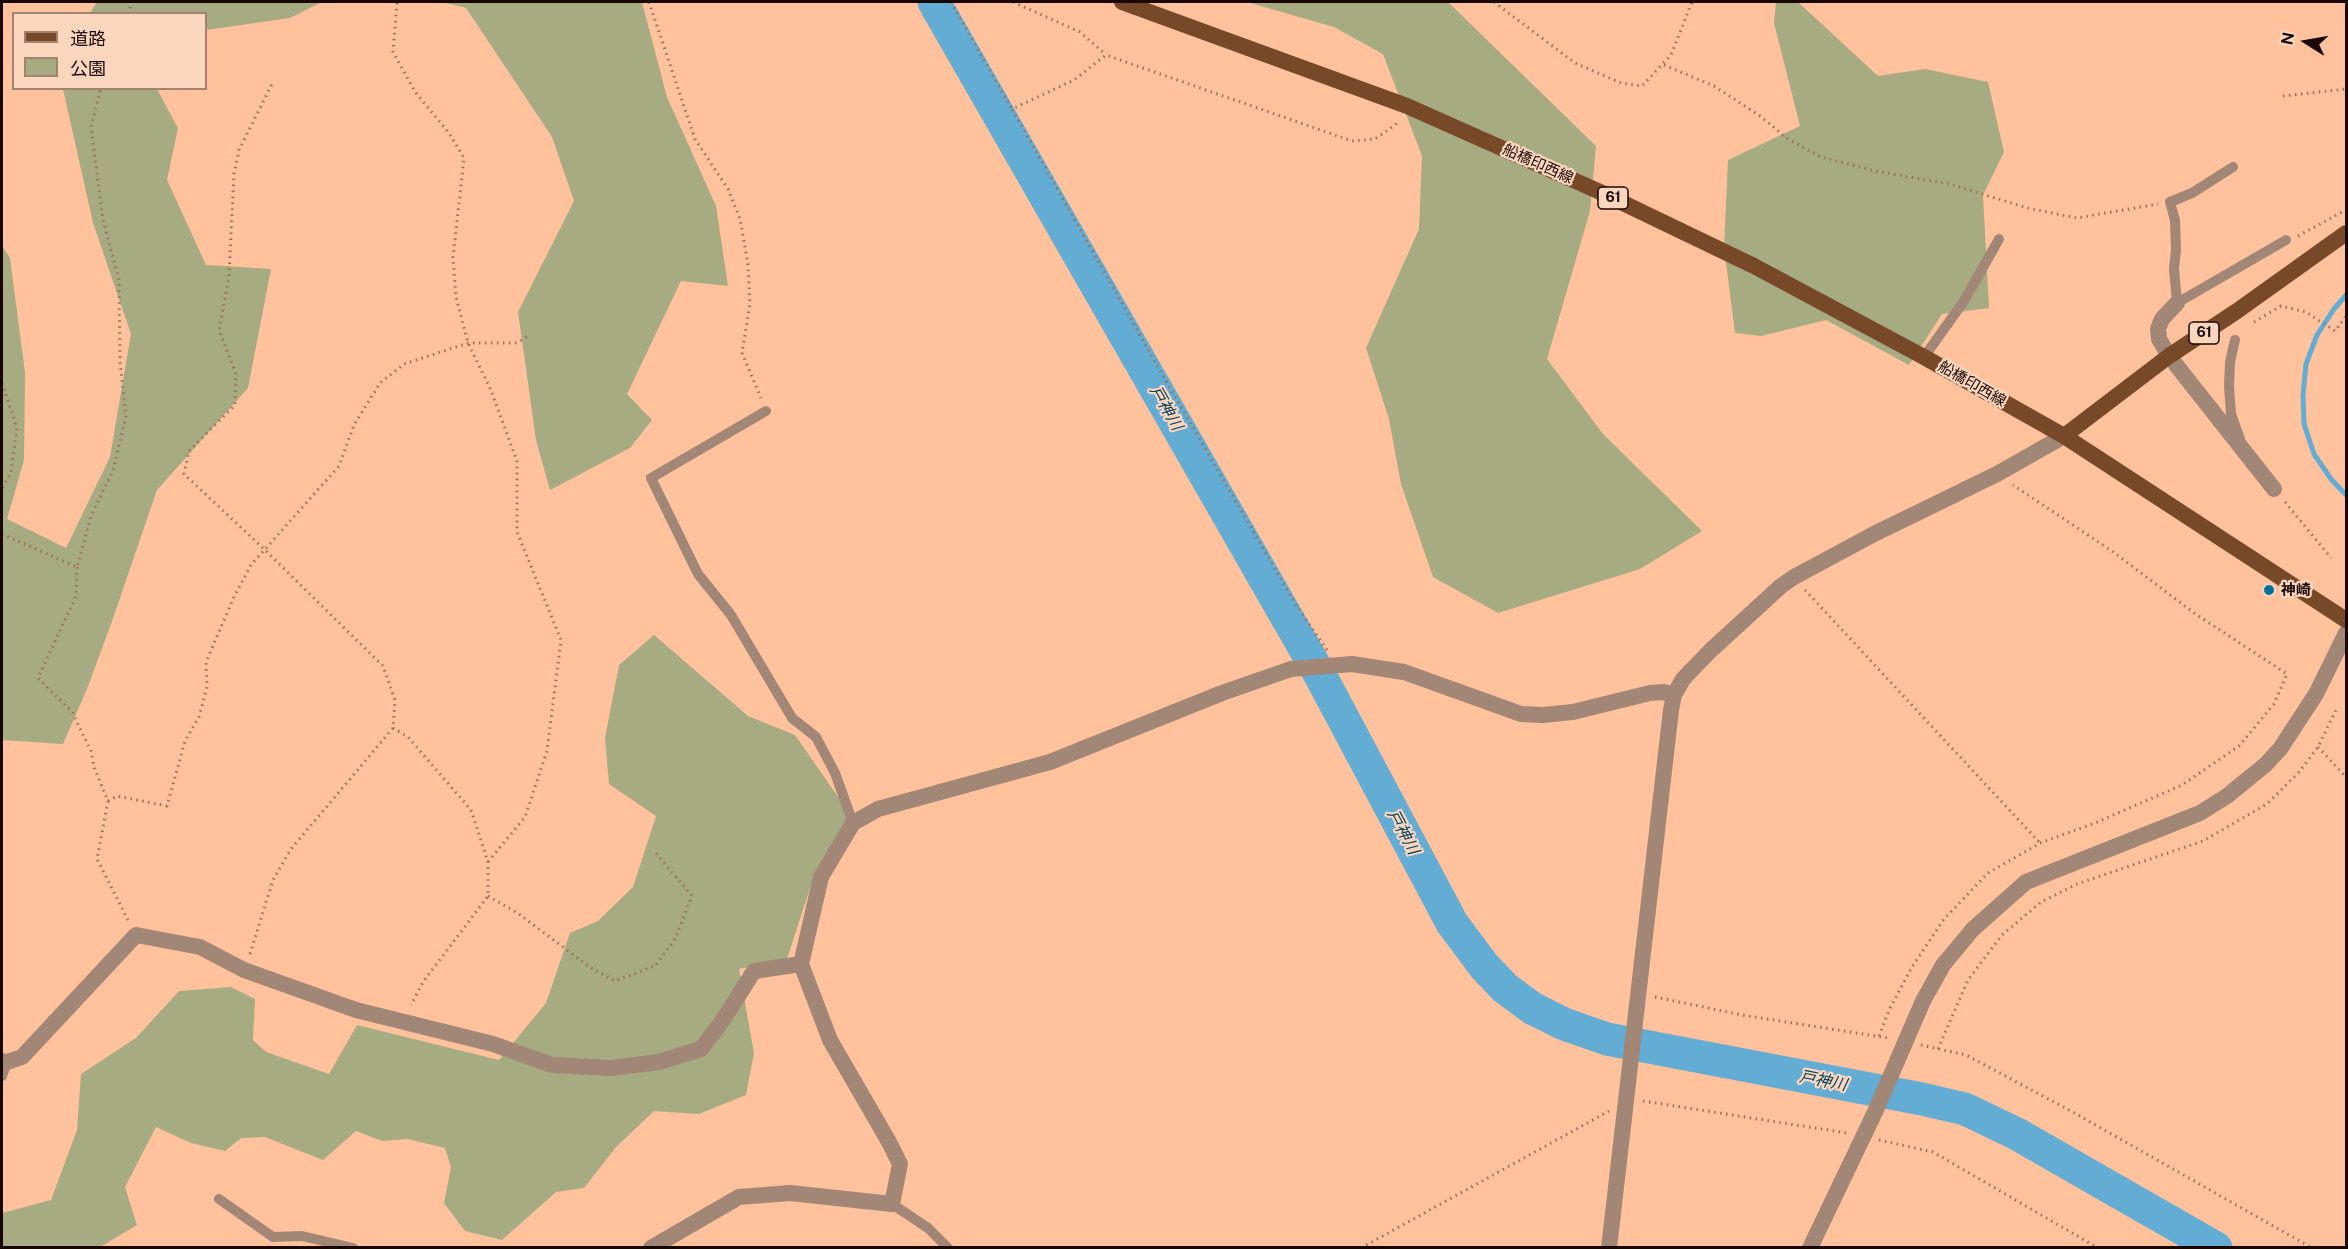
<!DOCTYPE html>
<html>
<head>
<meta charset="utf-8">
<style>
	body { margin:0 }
	#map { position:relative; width:2348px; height:1249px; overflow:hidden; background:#ffc29c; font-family:"Public Sans","Noto Sans JP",sans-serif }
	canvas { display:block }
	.frame { position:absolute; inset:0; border:3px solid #1a0600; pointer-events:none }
	.legend { position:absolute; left:12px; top:12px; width:195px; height:78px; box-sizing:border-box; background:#fbd6bf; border:2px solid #a18373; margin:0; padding:8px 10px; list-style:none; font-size:18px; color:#1a0600 }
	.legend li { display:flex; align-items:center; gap:12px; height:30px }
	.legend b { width:30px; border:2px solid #a18373 }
	.north { position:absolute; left:2276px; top:12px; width:60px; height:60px; -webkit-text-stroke:4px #fbd6bf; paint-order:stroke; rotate:281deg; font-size:16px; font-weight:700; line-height:24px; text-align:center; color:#1a0600 }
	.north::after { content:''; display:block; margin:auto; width:21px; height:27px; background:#1a0600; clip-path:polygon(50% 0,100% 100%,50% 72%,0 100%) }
</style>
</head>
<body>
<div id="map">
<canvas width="2348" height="1249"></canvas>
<div class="frame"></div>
<ul class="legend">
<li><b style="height:8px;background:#784929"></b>道路</li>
<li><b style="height:16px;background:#a6ab81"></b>公園</li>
</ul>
<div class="north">N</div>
</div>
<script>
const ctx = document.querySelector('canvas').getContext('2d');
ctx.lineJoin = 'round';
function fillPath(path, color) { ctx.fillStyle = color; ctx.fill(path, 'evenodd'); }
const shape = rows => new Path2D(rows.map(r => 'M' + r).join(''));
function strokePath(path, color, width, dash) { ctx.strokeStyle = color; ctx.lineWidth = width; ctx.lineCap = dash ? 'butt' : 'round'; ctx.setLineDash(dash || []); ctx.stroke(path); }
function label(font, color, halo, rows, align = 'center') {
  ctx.font = font + ' "Public Sans","Noto Sans JP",sans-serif'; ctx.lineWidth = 4.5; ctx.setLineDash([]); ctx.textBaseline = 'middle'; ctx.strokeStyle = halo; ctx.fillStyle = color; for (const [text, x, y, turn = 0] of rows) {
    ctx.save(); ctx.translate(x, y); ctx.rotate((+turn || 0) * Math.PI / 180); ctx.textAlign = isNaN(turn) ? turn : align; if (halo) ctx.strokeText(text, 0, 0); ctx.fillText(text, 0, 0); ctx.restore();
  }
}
fillPath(shape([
	[97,2,322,2,290,18,206,30,206,14,90,13],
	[442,2,642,2,667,97,716,206,728,286,681,281,627,394,652,420,630,448,550,490,536,440,518,312,574,201,552,137,466,8],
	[1247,2,1448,2,1596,146,1590,211,1547,359,1603,434,1702,531,1640,569,1498,613,1433,577,1401,484,1389,419,1366,348,1419,229,1422,156,1383,54,1334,27],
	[1776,2,1798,2,1878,76,1925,69,1988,82,2004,152,1983,195,1989,308,1942,314,1909,365,1826,320,1761,336,1735,333,1724,248,1728,160,1800,126,1774,23],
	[63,89,157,89,178,128,167,180,206,265,271,269,248,388,157,490,111,624,87,689,63,744,2,740,2,246,10,258,25,373,24,460,7,519,66,548,110,457,131,334,93,223],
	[654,635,748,716,795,735,850,814,811,885,787,959,739,969,754,1053,746,1095,699,1114,654,1111,616,1147,584,1188,556,1192,502,1240,465,1231,444,1203,451,1167,445,1148,407,1139,382,1141,356,1131,323,1160,265,1137,241,1138,225,1151,191,1143,156,1127,125,1187,137,1225,100,1247,2,1248,2,1213,51,1200,77,1130,81,1074,136,1038,179,991,231,987,255,999,253,1040,266,1052,329,1074,357,1025,499,1060,546,1003,570,933,598,921,633,887,656,816,609,784,605,738,619,665]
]), '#a6ab81');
strokePath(shape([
	[2346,295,2334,309,2317,335,2306,364,2303,395,2304,424,2314,454,2331,479,2346,495]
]), '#63acd3', 5);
strokePath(shape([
	[934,2,1320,675,1452,923,1484,966,1505,988,1532,1008,1564,1024,1607,1039,1922,1099,1965,1109,2017,1134,2216,1248]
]), '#63acd3', 33);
strokePath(shape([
	[649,2,695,139,728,189,740,219,748,264,750,304,742,353,761,398],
	[951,2,1012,109],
	[1013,2,1080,32,1106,55],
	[1494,2,1575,63,1621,83,1642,86,1671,55,1692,2],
	[397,3,393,52,416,93,449,133,464,158,453,257,456,297,468,343,490,388,517,461,517,532,561,640,547,751,525,817,488,862],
	[128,14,132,2],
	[1664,65,1714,86,1760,116,1788,139,1821,157,1875,171,1949,184,2028,208,2077,218,2158,204],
	[2283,96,2346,89],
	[2298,236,2346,210],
	[2254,322,2281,306,2306,312,2335,331,2346,316],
	[2,383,17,428,11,472,2,489],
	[2285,502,2331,558],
	[2,534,77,567,91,516,113,471,126,416,120,362,119,280,103,220,91,127,101,88],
	[77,567,76,596,38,678,72,712,91,751,94,767,108,801,97,859,128,920],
	[1805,590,2040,843],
	[1327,650,1296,605,1162,374,1012,109,1074,80,1106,55,1352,141,1375,139,1395,125,1398,120],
	[393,728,408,737,471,810,488,862,488,896,423,982,411,1005],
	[2318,747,2346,777],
	[108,801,117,796,167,806,185,741,199,717,207,687,206,662,234,597,251,565,339,466,354,425,380,383,404,364,468,343,517,343,529,335],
	[488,896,519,914,591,968,615,981,655,966,674,941,692,896,655,852],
	[250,954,273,880,291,849,393,728,395,700,383,666,265,550,184,474,189,451,235,405,236,374,219,330,229,276,234,174,239,150,272,84],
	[1655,997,1742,1015,1888,1038],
	[1879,1036,1890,1008,1912,967,1944,919,1988,873,2040,843,2095,823,2182,785,2239,746,2274,704,2287,674,2194,613,2112,551,2013,485],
	[1921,1045,1966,1055,2071,1111,2312,1248],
	[1938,1049,1968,980,2002,935,2041,902,2077,884,2203,841,2267,804,2300,771,2318,747,2336,710],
	[1643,1101,1847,1133],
	[1879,1140,1933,1152,2098,1248],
	[1361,1248,1609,1111]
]), '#9a6f57', 3, [1.5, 4.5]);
strokePath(shape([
	[2233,167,2192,193,2170,202,2175,220,2176,250,2174,268,2177,303,2286,240],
	[2235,340,2230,362,2229,386,2231,414,2240,439],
	[1924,357,1964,301,1999,239],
	[766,411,651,478,698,574,731,615,792,718,816,737,835,773,853,823],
	[2,1076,7,1062],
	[219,1199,273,1237,302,1236,353,1248],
	[892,1204,928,1228,948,1248]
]), '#a38776', 10);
strokePath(shape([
	[2177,303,2162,319,2158,329,2159,339,2169,356,2274,489],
	[2,1061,7,1062,22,1057,136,935,200,947,244,970,356,1010,493,1044,552,1065,611,1068,659,1062,701,1049,723,1020,754,971,801,964],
	[651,1248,739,1197,790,1193,892,1204,900,1164,889,1142,830,1040,801,964,821,877,853,823,878,809,1050,762,1222,693,1291,669,1352,664,1404,672,1521,714,1543,715,1573,712,1650,693,1664,692,1674,695],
	[1609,1248,1671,710,1674,695,1683,679,1710,651,1781,586,1794,577,1874,534,1997,474,2064,436]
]), '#a38776', 16);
strokePath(shape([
	[1810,1248,1875,1112,1923,1001,1943,965,1973,929,2026,882,2200,813,2227,796,2265,765,2280,749,2316,694,2346,633]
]), '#a38776', 16);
strokePath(shape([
	[1122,2,1407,106,1598,191,1754,266,1924,357,2064,436,2346,620],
	[2064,436,2169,356,2237,311,2346,233]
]), '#784929', 16);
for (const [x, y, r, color] of [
	[2269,590,6,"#00719c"]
]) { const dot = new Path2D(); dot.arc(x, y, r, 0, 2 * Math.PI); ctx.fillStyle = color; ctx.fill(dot); strokePath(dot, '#fbd6bf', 2); }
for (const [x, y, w] of [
	[1613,198,30],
	[2204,333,30]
]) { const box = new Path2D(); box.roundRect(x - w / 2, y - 11, w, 22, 4.5); ctx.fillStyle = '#fbd6bf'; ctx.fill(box); strokePath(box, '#1a0600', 1.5); }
label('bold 14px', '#1a0600', null, [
	["61",1613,198],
	["61",2204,333]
]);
label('15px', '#1a0600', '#fbd6bf', [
	["船橋印西線",1538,164,24],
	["船橋印西線",1972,384,30]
]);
label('bold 15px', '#1a0600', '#fbd6bf', [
	["神崎",2281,590]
], 'left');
label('italic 16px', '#02425d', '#fbd6bf', [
	["戸神川",1166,408,60],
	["戸神川",1403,832,62],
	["戸神川",1823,1081,11]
]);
</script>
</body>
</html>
